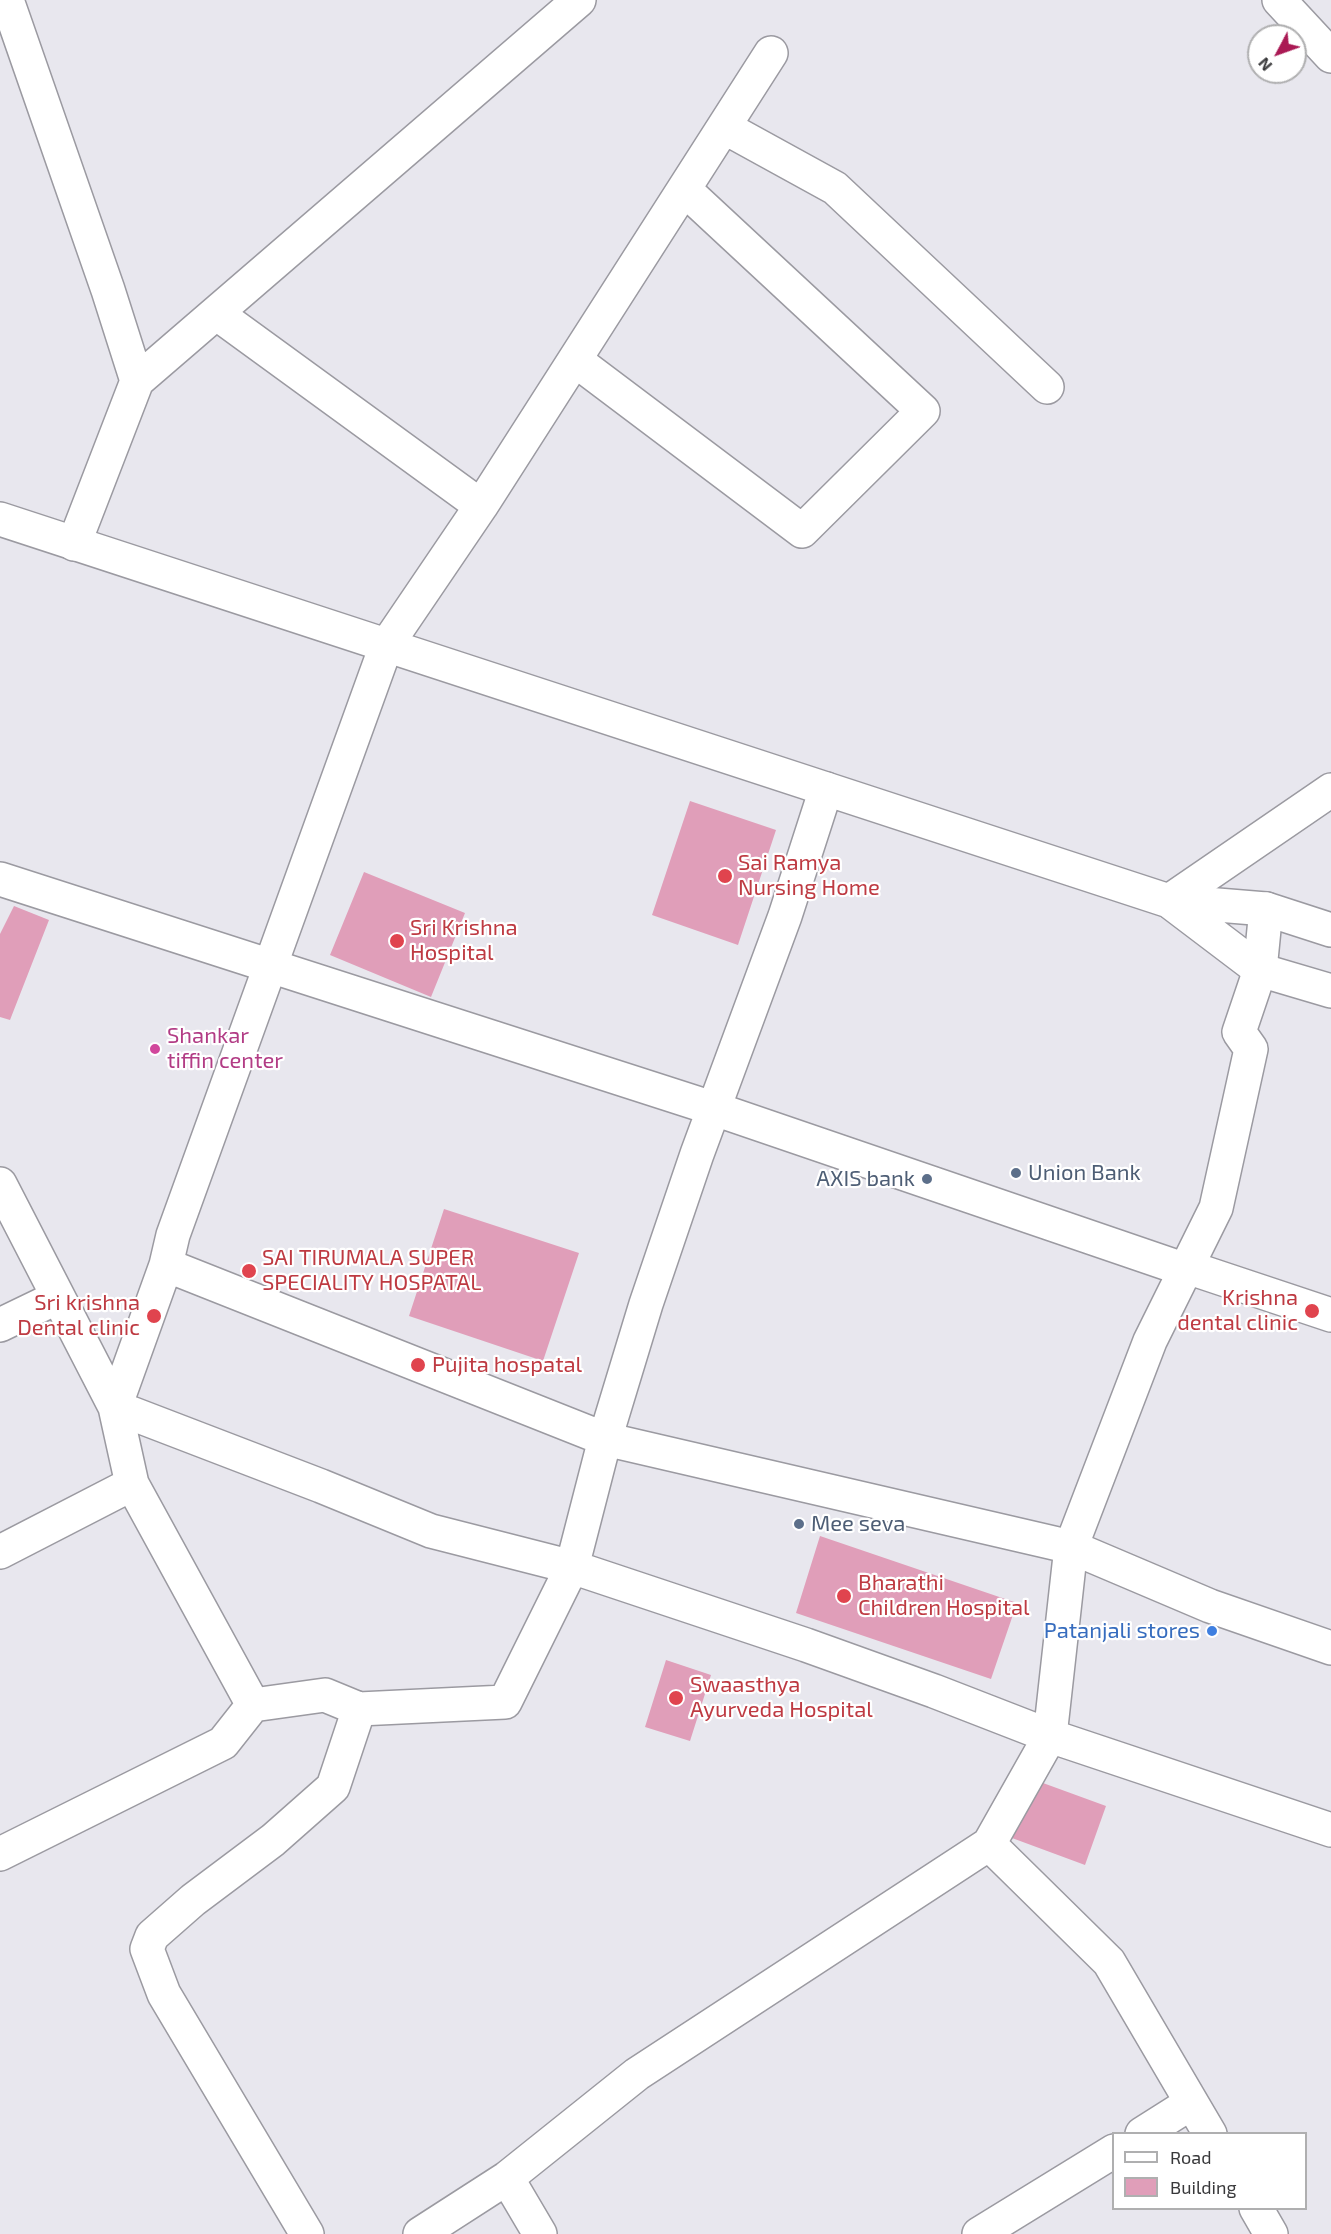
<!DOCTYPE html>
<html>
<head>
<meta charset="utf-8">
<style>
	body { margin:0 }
	#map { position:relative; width:1331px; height:2234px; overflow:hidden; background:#e8e7ee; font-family:"Exo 2",sans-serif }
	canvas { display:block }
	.legend { position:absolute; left:1112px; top:2132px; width:195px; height:78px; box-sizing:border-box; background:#fff; border:2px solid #afafb0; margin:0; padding:8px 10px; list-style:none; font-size:18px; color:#38383a }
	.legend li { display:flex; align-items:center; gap:12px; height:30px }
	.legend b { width:30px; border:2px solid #afafb0 }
	.north { position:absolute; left:1247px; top:24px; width:60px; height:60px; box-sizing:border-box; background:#fff; border:2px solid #afafb0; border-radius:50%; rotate:229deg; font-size:16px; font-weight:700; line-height:24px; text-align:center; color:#38383a }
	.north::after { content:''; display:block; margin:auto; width:21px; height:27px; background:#aa1954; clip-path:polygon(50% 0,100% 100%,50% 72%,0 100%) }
</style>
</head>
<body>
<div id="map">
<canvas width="1331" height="2234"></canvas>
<ul class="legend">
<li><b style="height:8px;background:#fff"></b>Road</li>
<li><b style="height:16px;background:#e09eb9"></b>Building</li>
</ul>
<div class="north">N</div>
</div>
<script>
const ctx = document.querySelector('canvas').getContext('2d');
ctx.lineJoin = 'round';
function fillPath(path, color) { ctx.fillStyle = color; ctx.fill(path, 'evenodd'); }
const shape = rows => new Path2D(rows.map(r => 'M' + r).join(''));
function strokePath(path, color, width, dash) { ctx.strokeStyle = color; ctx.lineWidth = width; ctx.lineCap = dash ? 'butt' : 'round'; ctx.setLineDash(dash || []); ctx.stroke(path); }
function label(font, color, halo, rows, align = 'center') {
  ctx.font = font + ' "Exo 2",sans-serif'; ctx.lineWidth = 4.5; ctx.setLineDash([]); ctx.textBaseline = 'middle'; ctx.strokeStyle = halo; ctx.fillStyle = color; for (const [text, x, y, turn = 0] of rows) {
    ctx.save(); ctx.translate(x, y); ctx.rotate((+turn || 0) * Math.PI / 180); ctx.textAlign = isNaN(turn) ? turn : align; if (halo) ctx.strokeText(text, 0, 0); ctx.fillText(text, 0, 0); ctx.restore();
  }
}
fillPath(shape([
	[690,801,776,830,738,945,652,915],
	[364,872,465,913,431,997,330,955],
	[14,906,49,920,10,1020,0,1017,0,934],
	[444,1209,579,1253,543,1361,409,1316],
	[820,1536,1017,1603,991,1679,796,1613],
	[666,1660,711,1675,690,1741,645,1727],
	[1032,1779,1106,1806,1085,1865,1012,1838]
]), '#e09eb9');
const street = shape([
	[7,0,108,290,137,381],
	[1279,0,1331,56],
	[724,127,835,188,1047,387],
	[216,313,481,506],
	[575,360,802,531,923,411,684,189],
	[74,544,137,381,579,0],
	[0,879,715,1109,1186,1270,1187,1267,1331,1315],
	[1169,901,1331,790],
	[1266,909,1260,970,1239,1032,1251,1049,1216,1208,1150,1341,1071,1547,1210,1606,1331,1648],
	[0,1184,115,1407,132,1484,253,1705],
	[166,1265,605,1439,1071,1547,1050,1736,989,1844,637,2074,507,2178,420,2234],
	[0,1325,58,1297],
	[115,1407,166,1265,173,1235,386,646,481,506,771,53],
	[115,1407,321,1486,431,1531,572,1567,605,1439,646,1304,697,1154,785,916,826,789],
	[0,1552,132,1484],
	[989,1844,1109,1962,1210,2134],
	[0,1854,223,1743,253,1705,325,1695,359,1709,505,1702,572,1567,806,1645,934,1691,1050,1736,1331,1830],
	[1142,2134,1191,2103],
	[507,2178,540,2234],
	[1256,2208,1271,2234],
	[307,2234,164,1994,147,1949,152,1936,193,1900,273,1840,333,1787,359,1709],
	[979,2234,1114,2151]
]);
const secondary = shape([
	[0,519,1169,901,1266,909,1331,930],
	[1169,901,1260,970,1331,991]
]);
strokePath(street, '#9b9aa1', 36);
strokePath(secondary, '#9b9aa1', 36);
strokePath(street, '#fff', 33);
strokePath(secondary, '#fff', 33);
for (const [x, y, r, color] of [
	[725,876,8,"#e0444e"],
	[397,941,8,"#e0444e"],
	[155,1049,6,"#d1479c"],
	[1016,1173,6,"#5c6f8a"],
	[927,1179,6,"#5c6f8a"],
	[249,1271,8,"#e0444e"],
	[1312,1311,8,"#e0444e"],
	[154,1316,8,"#e0444e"],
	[418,1365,8,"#e0444e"],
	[799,1524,6,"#5c6f8a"],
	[844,1596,8,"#e0444e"],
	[1212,1631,6,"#3f7fe0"],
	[676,1698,8,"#e0444e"]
]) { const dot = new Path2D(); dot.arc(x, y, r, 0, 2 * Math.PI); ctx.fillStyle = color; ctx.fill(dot); strokePath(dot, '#fff', 2); }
label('22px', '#be3a42', '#fff', [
	["Sai Ramya",738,863],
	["Nursing Home",738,888],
	["Sri Krishna",410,928],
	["Hospital",410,953],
	["SAI TIRUMALA SUPER",262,1258],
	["SPECIALITY HOSPATAL",262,1283],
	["Krishna",1298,1298,"right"],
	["dental clinic",1298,1323,"right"],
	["Sri krishna",140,1303,"right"],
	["Dental clinic",140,1328,"right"],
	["Pujita hospatal",432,1365],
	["Bharathi",858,1583],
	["Children Hospital",858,1608],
	["Swaasthya",690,1685],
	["Ayurveda Hospital",690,1710]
], 'left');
label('22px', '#b23c85', '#fff', [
	["Shankar",167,1036],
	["tiffin center",167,1061]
], 'left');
label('22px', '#4e5e75', '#fff', [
	["Union Bank",1028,1173],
	["AXIS bank",915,1179,"right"],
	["Mee seva",811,1524]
], 'left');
label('22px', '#366cbe', '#fff', [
	["Patanjali stores",1200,1631]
], 'right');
</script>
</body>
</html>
